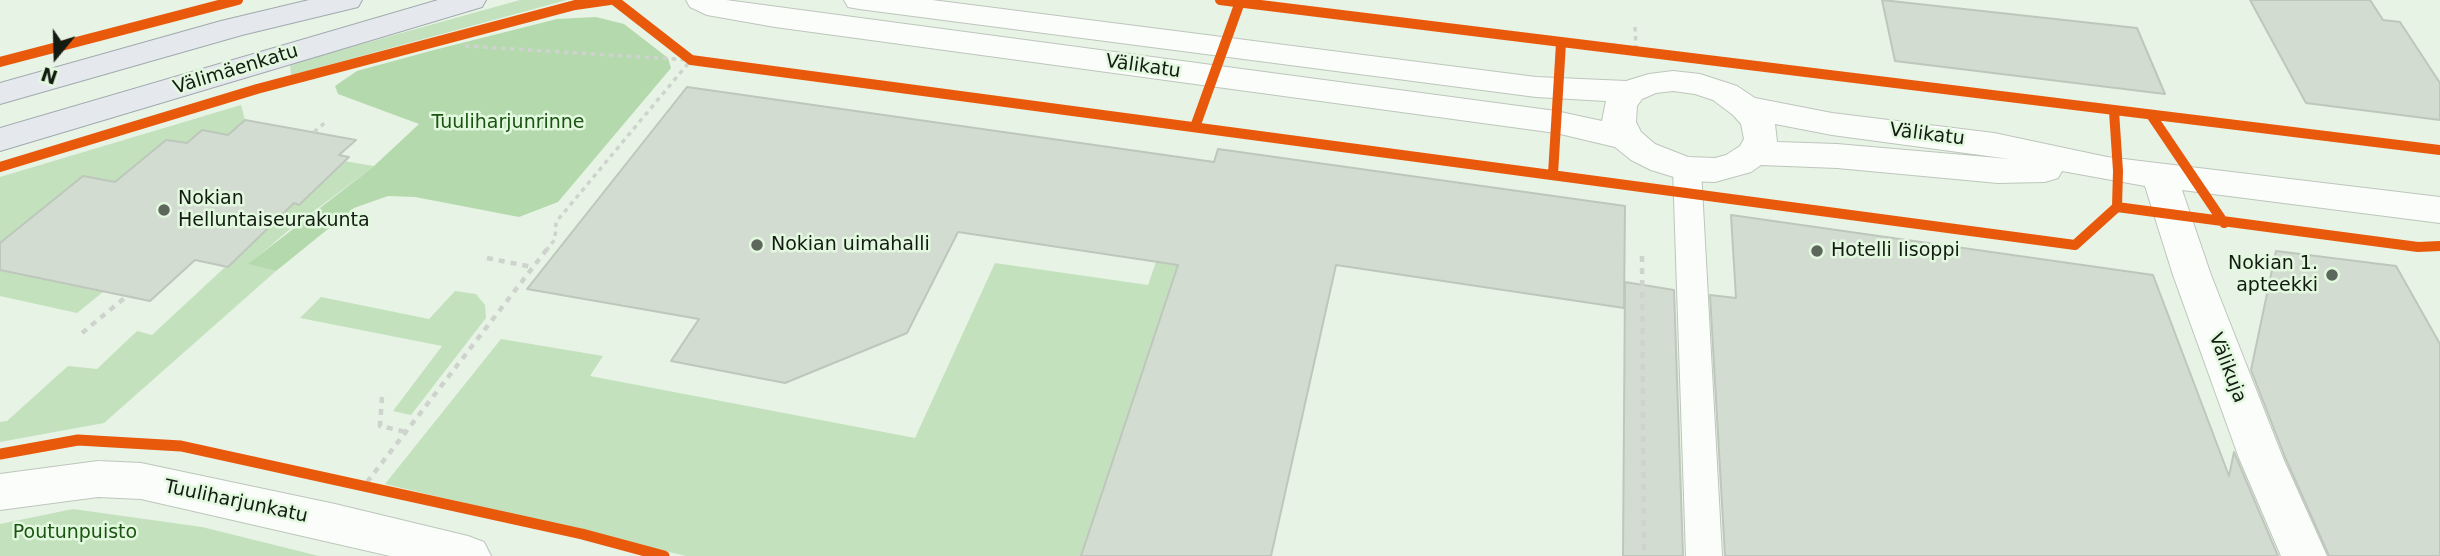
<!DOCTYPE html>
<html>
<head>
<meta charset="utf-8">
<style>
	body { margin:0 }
	#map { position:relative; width:2440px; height:556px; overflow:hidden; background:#e7f3e5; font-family:"DejaVu Sans",sans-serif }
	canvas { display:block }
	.north { position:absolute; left:21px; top:21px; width:70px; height:70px; -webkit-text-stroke:5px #e3f9df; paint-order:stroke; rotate:199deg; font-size:19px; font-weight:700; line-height:28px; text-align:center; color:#131b12 }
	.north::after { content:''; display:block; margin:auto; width:24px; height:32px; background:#131b12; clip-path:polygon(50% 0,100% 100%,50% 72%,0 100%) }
</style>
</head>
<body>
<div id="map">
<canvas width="2440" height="556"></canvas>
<div class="north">N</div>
</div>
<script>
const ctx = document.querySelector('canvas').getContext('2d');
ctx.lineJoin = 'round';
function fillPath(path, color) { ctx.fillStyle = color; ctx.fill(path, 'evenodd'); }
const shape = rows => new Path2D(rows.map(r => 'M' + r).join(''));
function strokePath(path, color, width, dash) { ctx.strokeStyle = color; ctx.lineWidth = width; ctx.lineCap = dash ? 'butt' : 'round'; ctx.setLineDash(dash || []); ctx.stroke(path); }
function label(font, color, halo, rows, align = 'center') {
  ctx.font = font + ' "DejaVu Sans",sans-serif'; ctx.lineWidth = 5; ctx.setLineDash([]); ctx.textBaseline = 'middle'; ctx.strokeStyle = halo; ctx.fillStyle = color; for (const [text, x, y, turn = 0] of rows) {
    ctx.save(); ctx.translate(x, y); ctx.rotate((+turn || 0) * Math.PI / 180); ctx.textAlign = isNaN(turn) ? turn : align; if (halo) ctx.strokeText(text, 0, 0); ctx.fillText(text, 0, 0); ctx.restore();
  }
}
fillPath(shape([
	[520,0,567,0,291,75,290,64],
	[241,105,245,120,228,135,202,130,187,143,166,140,115,182,0,243,0,177],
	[344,161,374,166,289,230,249,264,276,271,104,423,0,442,0,422,7,421,68,366,97,369,137,331,152,335,294,203,299,205],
	[1196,217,1081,556,686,556,385,484,501,339,603,356,590,376,915,438,995,263,1148,285,1169,224],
	[0,270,103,292,77,313,0,296],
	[455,291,476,294,485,305,486,318,411,415,393,411,442,346,300,318,321,297,429,319],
	[73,509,202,527,319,556,0,556,0,524]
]), '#c3e1bd');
fillPath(shape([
	[596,17,624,24,668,58,671,68,558,202,519,217,415,197,388,196,354,208,276,271,248,264,374,166,419,124,338,94,335,86,357,71,434,50,557,19]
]), '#b4d9ad');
const building = shape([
	[1882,0,2137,28,2165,94,1895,61,1882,0],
	[2250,0,2370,0,2383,20,2400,22,2440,83,2440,120,2306,103,2250,0],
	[687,87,1214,162,1218,149,1625,206,1624,308,1336,265,1271,556,1081,556,1178,265,958,232,907,333,785,383,671,361,699,319,527,289,687,87],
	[245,120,356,140,339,155,349,157,299,205,294,203,228,267,195,260,150,301,0,270,0,243,83,176,115,182,166,140,187,143,202,130,228,135,245,120],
	[1731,215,2153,275,2229,476,2234,452,2278,556,1725,556,1710,295,1736,298,1731,215],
	[2276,251,2396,266,2440,344,2440,556,2329,556,2285,457,2251,370,2276,251],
	[1625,282,1674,290,1683,556,1623,556,1625,282]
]);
fillPath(building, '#d3dcd1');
strokePath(building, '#bec7bc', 2);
const service = shape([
	[1687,160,1697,163,1701,169,1722,556,1686,556,1673,169,1677,163,1687,160]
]);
const minor = shape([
	[686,0,726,0,1556,111,1602,121,1606,101,1536,97,859,9,848,7,844,0,932,0,1536,77,1626,81,1649,74,1673,71,1700,74,1737,86,1755,98,1832,113,1994,133,2107,157,2440,197,2440,223,2182,190,2211,275,2283,458,2327,556,2281,556,2239,458,2173,275,2145,186,2062,171,2058,178,2045,182,1998,183,1837,168,1761,165,1751,172,1715,182,1687,181,1651,170,1631,160,1615,147,1556,133,775,27,707,15,690,7,686,0],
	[1673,91,1695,94,1713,100,1733,115,1741,124,1744,139,1740,146,1726,155,1715,158,1688,157,1655,144,1641,132,1636,122,1637,106,1642,99,1656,93,1673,91],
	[1775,124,1832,135,2010,159,1837,144,1777,142,1775,124],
	[98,461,141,463,335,504,468,536,484,542,491,556,390,556,141,499,98,497,0,510,0,474,98,461]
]);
const primary = shape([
	[309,0,362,0,358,7,242,35,0,104,0,83,221,21,309,0],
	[438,0,486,0,482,7,0,151,0,128,438,0]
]);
strokePath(service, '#bdc6bb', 2);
strokePath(minor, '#bdc6bb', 2);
strokePath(primary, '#a0a9ae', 2);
strokePath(shape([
	[1635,27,1636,47],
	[465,46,690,60],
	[314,132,327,121],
	[546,251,555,239,556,222,691,60]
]), '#cfd3ce', 3.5, [4.5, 4.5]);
strokePath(shape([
	[1642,256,1644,556],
	[487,258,532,267],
	[82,333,127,296],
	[382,397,380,426,406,432],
	[367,482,547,249]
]), '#cfd3ce', 4.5, [6, 6]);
fillPath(service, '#fbfdfb');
fillPath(minor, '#fbfdfb');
fillPath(primary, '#e5e9ee');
strokePath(shape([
	[614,0,691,60,2075,245,2117,207,2418,247,2440,246],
	[1220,0,2440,150],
	[0,62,238,0],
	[2114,111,2118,171,2117,207],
	[2151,115,2224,223],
	[1195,127,1240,2],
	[0,167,257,89,575,5,610,0],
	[1553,174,1561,43]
]), '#e8590c', 10);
strokePath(shape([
	[0,454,78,440,181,446,582,534,664,556]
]), '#e8590c', 11);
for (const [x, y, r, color] of [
	[164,210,7,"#5d675c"],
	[757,245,7,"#5d675c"],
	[1817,251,7,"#5d675c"],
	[2332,275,7,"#5d675c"]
]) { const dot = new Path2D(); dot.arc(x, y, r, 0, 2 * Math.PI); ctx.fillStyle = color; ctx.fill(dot); strokePath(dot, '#e3f9df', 2.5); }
label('19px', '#131b12', '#e3f9df', [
	["Välikatu",1143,67,8],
	["Välimäenkatu",236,70,-17],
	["Välikatu",1927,135,7],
	["Välikuja",2227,368,69],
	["Tuuliharjunkatu",236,502,12]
]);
label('19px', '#1b5412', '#e3f9df', [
	["Tuuliharjunrinne",508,123],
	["Poutunpuisto",75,533]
]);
label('19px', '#131b12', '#e3f9df', [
	["Nokian",178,199],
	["Helluntaiseurakunta",178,221],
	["Nokian uimahalli",771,245],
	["Hotelli Iisoppi",1831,251],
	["Nokian 1.",2318,264,"right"],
	["apteekki",2318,286,"right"]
], 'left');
</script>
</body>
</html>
